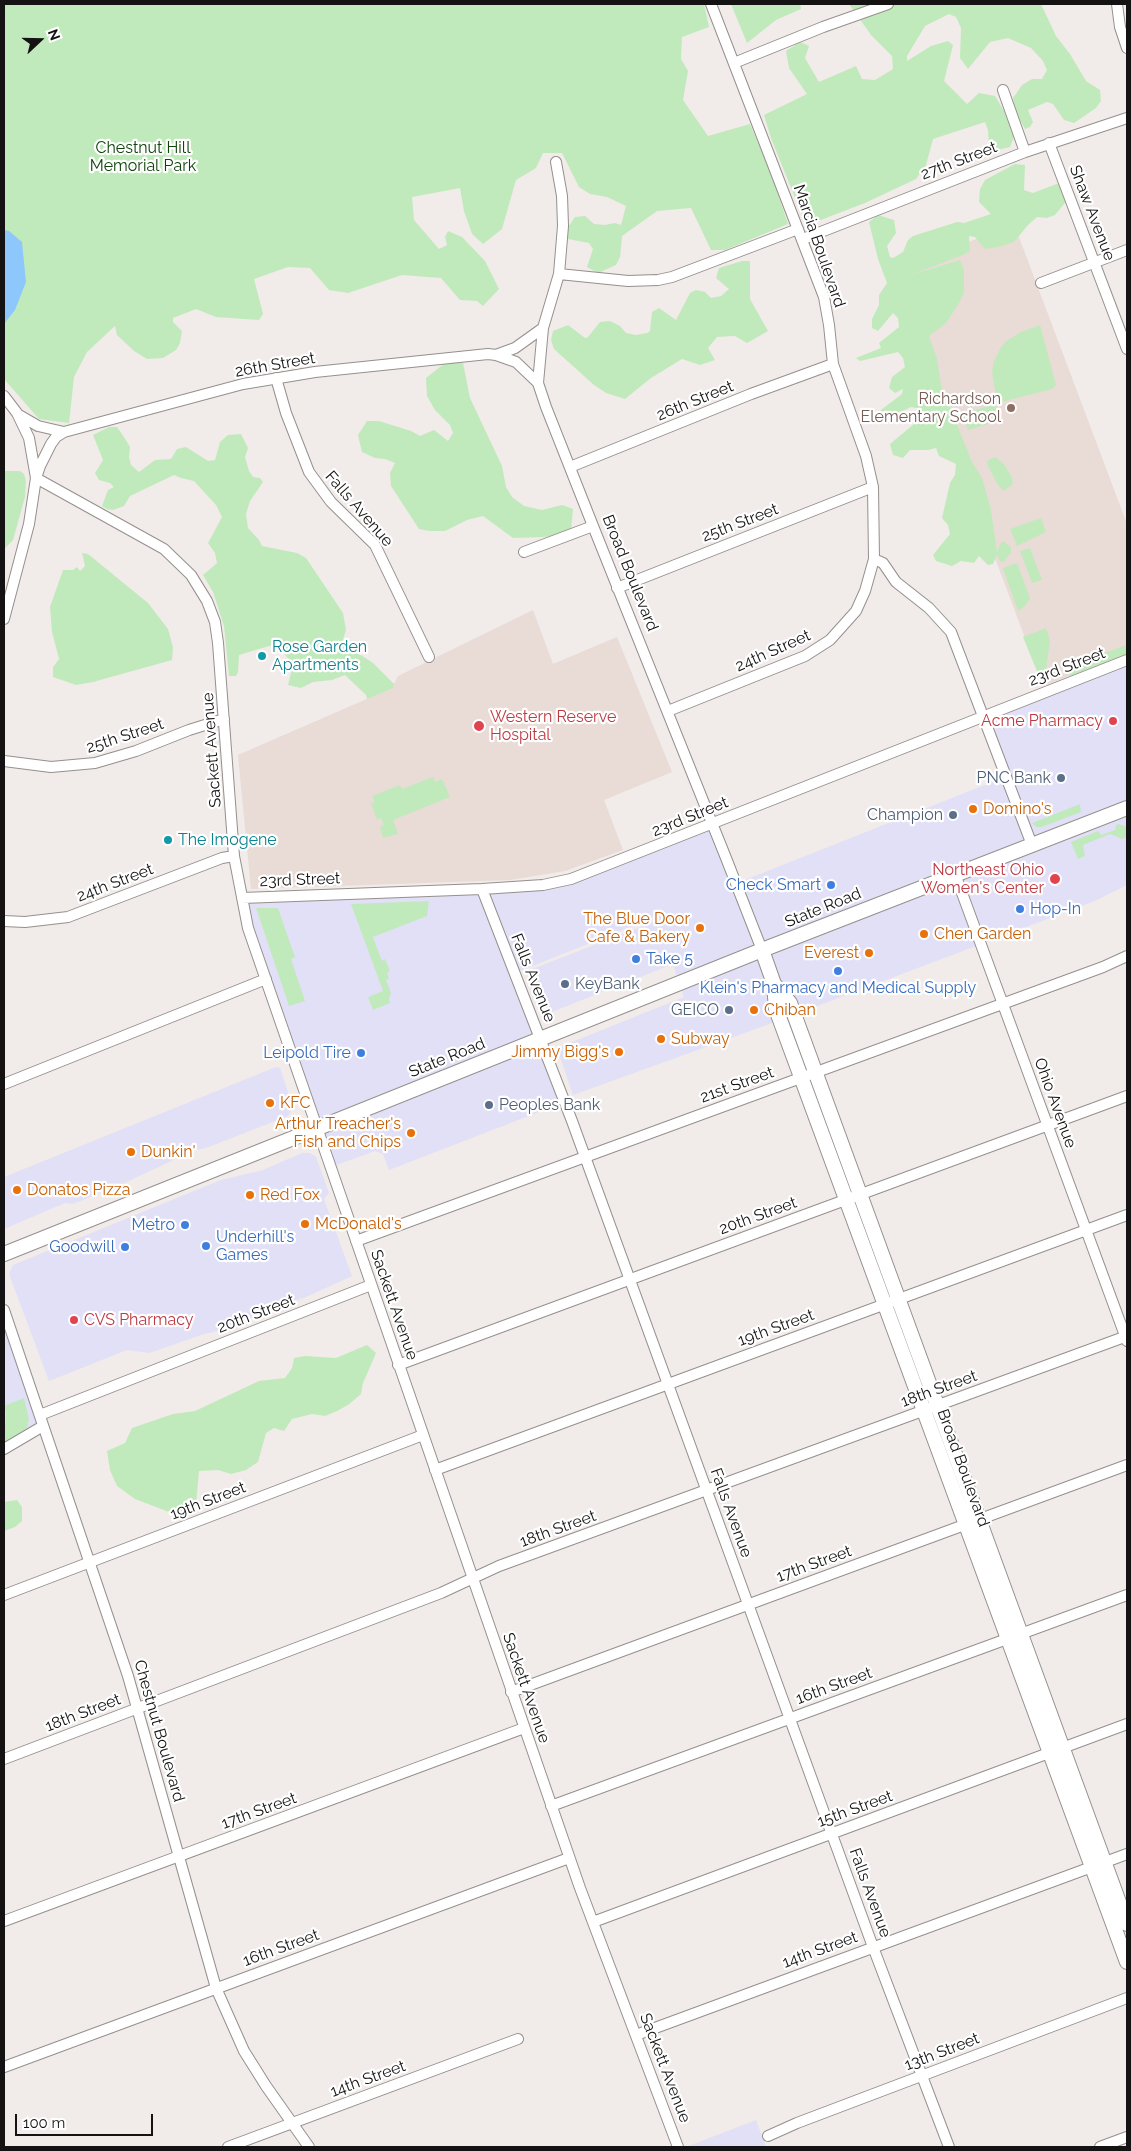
<!DOCTYPE html>
<html>
<head>
<meta charset="utf-8">
<style>
	body { margin:0 }
	#map { position:relative; width:1131px; height:2151px; overflow:hidden; background:#f1ebe9; font-family:Raleway,sans-serif }
	canvas { display:block }
	.frame { position:absolute; inset:0; border:5px solid #141212; pointer-events:none }
	.north { position:absolute; left:15px; top:15px; width:50px; height:50px; -webkit-text-stroke:4px #fff; paint-order:stroke; rotate:69deg; font-size:14px; font-weight:700; line-height:20px; text-align:center; color:#141212 }
	.north::after { content:''; display:block; margin:auto; width:18px; height:22px; background:#141212; clip-path:polygon(50% 0,100% 100%,50% 72%,0 100%) }
	.scale { position:absolute; left:15px; top:2114px; width:138px; height:22px; box-sizing:border-box; border:2px solid #141212; border-top:0; padding-left:6px; font-size:15px; line-height:18px; white-space:nowrap; color:#141212; -webkit-text-stroke:4px #fff; paint-order:stroke }
</style>
</head>
<body>
<div id="map">
<canvas width="1131" height="2151"></canvas>
<div class="frame"></div>
<div class="north">N</div>
<div class="scale">100 m</div>
</div>
<script>
const ctx = document.querySelector('canvas').getContext('2d');
ctx.lineJoin = 'round';
function fillPath(path, color) { ctx.fillStyle = color; ctx.fill(path, 'evenodd'); }
const shape = rows => new Path2D(rows.map(r => 'M' + r).join(''));
function strokePath(path, color, width, dash) { ctx.strokeStyle = color; ctx.lineWidth = width; ctx.lineCap = dash ? 'butt' : 'round'; ctx.setLineDash(dash || []); ctx.stroke(path); }
function label(font, color, halo, rows, align = 'center') {
  ctx.font = font + ' Raleway,sans-serif'; ctx.lineWidth = 4.5; ctx.setLineDash([]); ctx.textBaseline = 'middle'; ctx.strokeStyle = halo; ctx.fillStyle = color; for (const [text, x, y, turn = 0] of rows) {
    ctx.save(); ctx.translate(x, y); ctx.rotate((+turn || 0) * Math.PI / 180); ctx.textAlign = isNaN(turn) ? turn : align; if (halo) ctx.strokeText(text, 0, 0); ctx.fillText(text, 0, 0); ctx.restore();
  }
}
fillPath(shape([
	[1127,660,1127,885,1095,901,775,1022,573,1095,557,1048,684,997,673,964,544,1015,527,971,656,921,654,917,645,921,515,973,565,1102,389,1170,383,1154,375,1151,331,1167,242,898,543,885,712,824,737,883,1005,777,982,716],
	[276,1067,280,1068,293,1107,288,1116,206,1148,195,1150,122,1184,73,1204,65,1203,4,1229,4,1177],
	[302,1153,310,1153,316,1157,329,1193,324,1199,352,1276,306,1297,275,1307,222,1330,204,1334,149,1353,127,1350,49,1381,9,1274,13,1265,221,1180,263,1170],
	[4,1310,43,1426,4,1449],
	[756,2120,766,2147,686,2147]
]), '#e2e0f6');
fillPath(shape([
	[1014,224,1127,524,1127,654,1043,686,995,558,898,270],
	[533,610,553,664,617,637,672,772,604,800,623,850,565,871,510,880,251,889,238,755,392,688,398,676]
]), '#e9dbd6');
fillPath(shape([
	[4,4,704,4,709,27,682,37,681,59,688,71,683,100,708,136,750,124,771,173,788,224,725,250,711,250,691,208,657,211,622,236,620,257,616,265,598,273,587,267,593,249,589,243,568,239,566,230,575,217,585,216,594,224,605,225,615,223,621,225,626,206,607,197,590,194,579,187,562,153,543,153,536,168,516,180,502,229,483,244,472,234,464,211,460,188,412,197,414,220,439,249,447,245,445,237,448,231,462,237,485,261,499,289,483,306,477,301,460,300,441,278,402,275,348,293,329,290,310,268,288,267,254,279,263,314,259,320,216,317,196,309,173,318,173,322,182,331,180,343,176,350,163,358,147,359,134,351,117,335,115,326,87,352,74,377,69,423,39,419,4,379],
	[731,4,800,4,801,9,776,20,747,43],
	[849,4,1041,4,1056,36,1070,54,1086,81,1100,90,1101,101,1096,108,1074,123,1064,120,1053,104,1047,102,1028,110,1033,122,1030,127,1025,129,1015,111,1013,98,1022,85,1032,79,1042,79,1047,70,1043,61,1031,48,1008,38,990,42,968,69,960,58,961,28,956,17,949,14,925,26,907,56,907,61,931,46,948,41,953,45,944,81,967,104,979,93,995,96,1004,111,1014,137,1010,147,997,150,989,146,988,130,985,122,933,139,926,165,916,179,865,203,818,221,804,220,771,138,764,115,807,94,789,68,786,51,800,42,809,46,805,58,819,82,856,66,862,79,875,80,893,69,892,56,871,35],
	[1015,164,1025,165,1024,190,1033,193,1059,183,1066,190,1068,199,1055,215,1047,218,1037,217,1028,225,1014,242,998,247,985,249,975,237,969,236,970,251,963,255,911,275,960,260,964,270,964,293,959,303,946,323,929,336,937,359,941,385,972,462,982,478,991,510,997,552,1000,544,1003,541,1011,547,1011,552,1004,562,1001,562,997,555,993,564,988,565,979,556,974,563,961,561,952,566,936,561,933,555,950,534,948,525,942,518,950,483,955,475,956,464,939,456,936,448,928,450,910,450,903,458,893,455,890,444,914,424,921,409,911,407,883,421,876,419,881,410,902,394,903,389,895,393,889,388,892,377,905,367,903,358,898,352,860,361,856,358,881,348,879,343,899,327,898,318,893,313,878,331,872,328,872,319,879,305,879,295,887,283,878,259,869,222,878,215,894,220,896,233,887,246,890,257,893,258,903,252,908,240,913,236,957,222,964,223,991,214,979,202,980,189,985,180],
	[742,261,750,261,750,299,768,331,747,343,735,336,717,337,708,348,715,360,700,365,682,359,651,378,625,399,606,393,594,385,554,349,551,340,553,331,568,325,585,338,588,337,600,322,610,321,620,326,626,333,636,335,647,333,650,331,652,312,659,308,676,320,690,293,696,290,705,292,711,298,721,296,729,289,716,278,719,268],
	[1040,325,1056,385,1052,389,997,403,992,372,994,361,1000,349,1005,342,1019,333],
	[446,362,463,363,470,398,502,466,506,487,512,497,524,506,542,510,562,505,573,509,571,530,561,535,544,537,513,538,483,516,467,520,445,531,430,531,419,529,391,486,390,473,395,463,385,459,375,458,362,452,358,435,367,421,379,421,411,431,420,436,434,430,448,441,453,433,450,425,435,410,427,396,426,378],
	[995,404,1001,420,968,430,963,414],
	[109,427,117,427,124,437,130,447,129,457,131,465,139,472,155,460,171,459,177,449,186,447,208,461,215,460,220,442,228,435,241,434,248,448,245,457,249,471,253,477,260,478,263,482,250,501,246,514,248,528,259,540,262,546,297,553,306,558,343,613,346,630,342,643,373,663,394,684,393,688,367,699,366,695,345,675,332,680,313,682,301,688,288,685,292,669,290,661,281,650,279,643,239,655,238,672,236,676,229,676,224,626,213,592,203,575,217,563,215,553,208,543,222,517,216,505,194,481,181,478,174,475,130,496,124,506,113,510,107,509,102,506,108,490,114,487,110,483,99,480,95,473,103,460,93,435],
	[995,457,1003,463,1012,477,1013,484,1005,490,1003,490,998,485,988,466,987,461],
	[4,471,20,471,24,474,26,481,25,497,13,540,4,549],
	[1041,518,1046,532,1017,546,1010,529],
	[1030,548,1042,580,1032,583,1020,551],
	[82,553,88,554,148,603,168,629,173,647,172,660,93,682,76,685,53,677,53,667,59,659,52,632,50,607,63,570,73,570,77,567,80,571,85,566],
	[1017,563,1030,598,1025,606,1018,611,1003,568],
	[1046,628,1050,640,1045,678,1041,681,1023,637],
	[1127,645,1127,654,1070,676,1069,673,1074,664],
	[433,777,435,782,442,779,450,797,393,820,398,834,383,838,380,827,384,825,381,818,377,820,371,803,375,802,372,796,400,785,402,789],
	[1080,804,1081,812,1042,827,1036,827,1032,823],
	[1119,824,1127,827,1127,837,1122,839,1110,834,1083,845,1085,856,1078,859,1071,842,1098,831,1101,835,1115,830,1116,825],
	[429,901,427,916,373,937,382,961,385,959,390,971,387,973,389,979,386,980,391,993,389,998,390,1003,373,1010,368,997,383,991,351,904],
	[256,908,278,908,295,957,291,959,305,1001,289,1006],
	[367,1345,376,1353,363,1383,361,1394,348,1405,337,1411,325,1416,312,1414,292,1419,284,1431,274,1428,266,1433,258,1462,246,1470,231,1474,218,1470,199,1471,196,1504,183,1511,169,1512,135,1499,117,1486,110,1470,107,1451,125,1443,132,1428,173,1414,195,1411,259,1381,285,1378,292,1368,294,1358,305,1356,336,1358],
	[24,1398,29,1419,27,1428,15,1440,4,1444,6,1412,4,1406],
	[17,1500,22,1507,22,1521,15,1527,4,1531,4,1502]
]), '#c1eabc');
fillPath(shape([
	[4,230,9,231,22,242,26,282,15,310,4,324]
]), '#8ec7fc');
const minor = shape([
	[711,4,824,297,829,325,833,364,866,456,873,487,874,559,883,563,896,582,929,608,951,632,1032,845],
	[1117,4,1120,27,1127,48],
	[734,63,823,27,888,4],
	[1003,90,1025,152],
	[1049,143,1127,349],
	[556,162,562,196,563,226,559,274,543,328,538,383,546,407,593,526,726,858,762,950],
	[803,239,1025,152,1127,118],
	[559,274,628,281,658,280,672,277,798,229],
	[1041,283,1127,250],
	[496,355,515,348,543,328],
	[276,378,286,413,309,472,331,502,375,545,429,657],
	[4,396,17,413,29,438,36,478,29,524,4,619],
	[19,415,38,426,64,432],
	[570,467,751,394,833,364],
	[36,478,164,549,191,575,207,601,215,622,218,643,234,856,248,928,580,1888,678,2147],
	[36,478,40,466,51,444,56,437,64,432,243,384,315,372,488,354,496,355,516,362,538,383],
	[524,552,593,526],
	[617,588,873,487],
	[668,711,805,656,830,640,856,611,865,591,874,559],
	[4,761,51,767,95,763,136,751,189,730,224,719],
	[955,874,1127,1341],
	[482,889,572,1121,873,1947,949,2147],
	[242,898,482,889,543,885,571,879,1127,660],
	[4,921,25,922,68,917,222,858,234,856],
	[4,1084,266,979],
	[356,1241,1103,967,1127,956],
	[4,1310,128,1676,216,1988,244,2051,266,2086,309,2147],
	[398,1365,1127,1096],
	[40,1415,371,1285],
	[4,1449,43,1426],
	[435,1470,1127,1215],
	[4,1595,423,1435],
	[511,1692,1127,1465],
	[4,1759,441,1593,499,1566,1127,1336],
	[551,1806,1127,1595],
	[4,1921,524,1728],
	[593,1922,1127,1724],
	[636,2035,1127,1854],
	[4,2067,569,1858],
	[768,2136,797,2123,1127,1998],
	[228,2147,518,2039],
	[1100,2147,1127,2137]
]);
const major = shape([
	[762,950,774,984,776,1009,1127,1962],
	[774,984,790,1003,1127,1924],
	[4,1254,762,950,1127,808]
]);
strokePath(minor, '#95908d', 12);
strokePath(major, '#95908d', 16);
strokePath(minor, '#fff', 10);
strokePath(major, '#fff', 14);
for (const [x, y, r, color] of [
	[1011,408,5,"#8d6e63"],
	[262,656,5,"#0f9aa8"],
	[1113,721,5,"#e0444e"],
	[479,726,6,"#e0444e"],
	[1061,778,5,"#5c6f8a"],
	[973,809,5,"#e8710a"],
	[953,815,5,"#5c6f8a"],
	[168,840,5,"#0f9aa8"],
	[1055,879,6,"#e0444e"],
	[831,885,5,"#3f7fe0"],
	[1020,909,5,"#3f7fe0"],
	[700,928,5,"#e8710a"],
	[924,934,5,"#e8710a"],
	[869,953,5,"#e8710a"],
	[636,959,5,"#3f7fe0"],
	[838,971,5,"#3f7fe0"],
	[565,984,5,"#5c6f8a"],
	[729,1010,5,"#5c6f8a"],
	[754,1010,5,"#e8710a"],
	[661,1039,5,"#e8710a"],
	[619,1052,5,"#e8710a"],
	[361,1053,5,"#3f7fe0"],
	[270,1103,5,"#e8710a"],
	[489,1105,5,"#5c6f8a"],
	[411,1133,5,"#e8710a"],
	[131,1152,5,"#e8710a"],
	[17,1190,5,"#e8710a"],
	[250,1195,5,"#e8710a"],
	[305,1224,5,"#e8710a"],
	[185,1225,5,"#3f7fe0"],
	[206,1246,5,"#3f7fe0"],
	[125,1247,5,"#3f7fe0"],
	[74,1320,5,"#e0444e"]
]) { const dot = new Path2D(); dot.arc(x, y, r, 0, 2 * Math.PI); ctx.fillStyle = color; ctx.fill(dot); strokePath(dot, '#fff', 2); }
label('16px', '#0f430b', '#fff', [
	["Chestnut Hill",143,148],
	["Memorial Park",143,166]
]);
label('16px', '#141212', '#fff', [
	["27th Street",959,161,-21],
	["Shaw Avenue",1092,213,69],
	["Marcia Boulevard",819,246,71],
	["26th Street",275,365,-10],
	["26th Street",695,401,-22],
	["Falls Avenue",359,509,49],
	["25th Street",740,523,-21],
	["Broad Boulevard",630,573,68],
	["24th Street",773,651,-24],
	["23rd Street",1067,667,-21],
	["25th Street",125,736,-18],
	["Sackett Avenue",212,750,-94],
	["23rd Street",690,817,-22],
	["23rd Street",300,880,-2],
	["24th Street",115,883,-21],
	["State Road",823,908,-22],
	["Falls Avenue",533,978,68],
	["State Road",447,1058,-22],
	["21st Street",737,1085,-20],
	["Ohio Avenue",1055,1103,70],
	["20th Street",758,1216,-20],
	["Sackett Avenue",394,1305,71],
	["20th Street",256,1314,-21],
	["19th Street",776,1328,-20],
	["18th Street",939,1389,-20],
	["Broad Boulevard",963,1468,70],
	["19th Street",208,1501,-21],
	["Falls Avenue",731,1513,70],
	["18th Street",558,1529,-20],
	["17th Street",814,1564,-20],
	["16th Street",834,1686,-20],
	["Sackett Avenue",526,1688,71],
	["18th Street",83,1713,-21],
	["Chestnut Boulevard",159,1731,74],
	["15th Street",855,1809,-20],
	["17th Street",259,1811,-20],
	["Falls Avenue",870,1893,70],
	["16th Street",281,1948,-20],
	["14th Street",820,1950,-20],
	["13th Street",942,2052,-21],
	["Sackett Avenue",665,2068,69],
	["14th Street",368,2079,-20]
]);
label('16px', '#785e54', '#fff', [
	["Richardson",1001,399],
	["Elementary School",1001,417]
], 'right');
label('16px', '#0d838f', '#fff', [
	["Rose Garden",272,647],
	["Apartments",272,665],
	["The Imogene",178,840]
], 'left');
label('16px', '#be3a42', '#fff', [
	["Western Reserve",490,717],
	["Hospital",490,735],
	["Acme Pharmacy",1103,721,"right"],
	["Northeast Ohio",1044,870,"right"],
	["Women's Center",1044,888,"right"],
	["CVS Pharmacy",84,1320]
], 'left');
label('16px', '#4e5e75', '#fff', [
	["PNC Bank",1051,778],
	["Champion",943,815],
	["KeyBank",575,984,"left"],
	["GEICO",719,1010],
	["Peoples Bank",499,1105,"left"]
], 'right');
label('16px', '#c56008', '#fff', [
	["Domino's",983,809],
	["The Blue Door",690,919,"right"],
	["Cafe & Bakery",690,937,"right"],
	["Chen Garden",934,934],
	["Everest",859,953,"right"],
	["Chiban",764,1010],
	["Subway",671,1039],
	["Jimmy Bigg's",609,1052,"right"],
	["KFC",280,1103],
	["Arthur Treacher's",401,1124,"right"],
	["Fish and Chips",401,1142,"right"],
	["Dunkin'",141,1152],
	["Donatos Pizza",27,1190],
	["Red Fox",260,1195],
	["McDonald's",315,1224]
], 'left');
label('16px', '#366cbe', '#fff', [
	["Check Smart",821,885],
	["Hop-In",1030,909,"left"],
	["Take 5",646,959,"left"],
	["Klein's Pharmacy and Medical Supply",838,988,"center"],
	["Leipold Tire",351,1053],
	["Metro",175,1225],
	["Underhill's",216,1237,"left"],
	["Games",216,1255,"left"],
	["Goodwill",115,1247]
], 'right');
</script>
</body>
</html>
